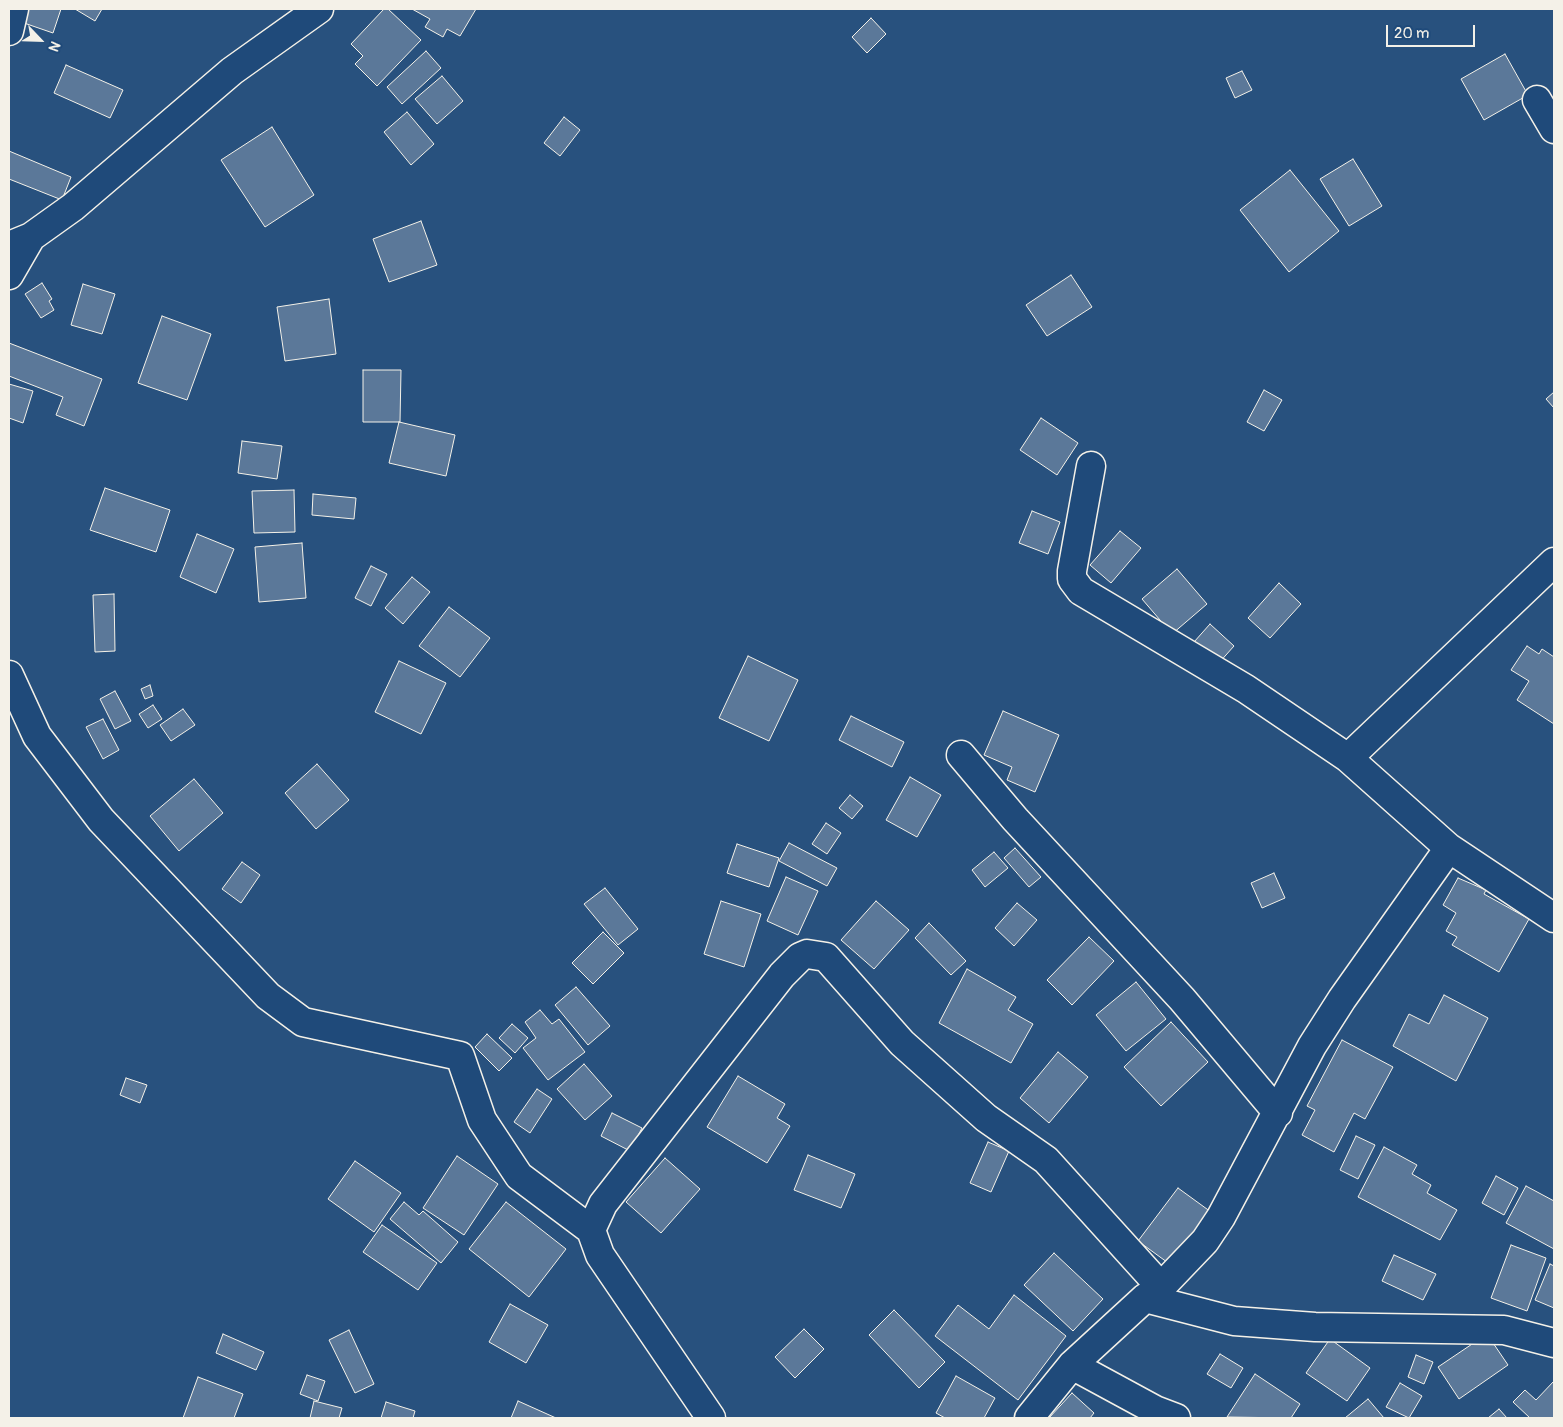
<!DOCTYPE html>
<html>
<head>
<meta charset="utf-8">
<style>
	body { margin:0 }
	#map { position:relative; width:1563px; height:1427px; overflow:hidden; background:#28517e; font-family:Pangolin,sans-serif }
	canvas { display:block }
	.frame { position:absolute; inset:0; border:10px solid #f4f1e8; pointer-events:none }
	.north { position:absolute; left:15px; top:15px; width:50px; height:50px; -webkit-text-stroke:4px #1f4a7a; paint-order:stroke; rotate:114deg; font-size:14px; font-weight:700; line-height:20px; text-align:center; color:#f4f1e8 }
	.north::after { content:''; display:block; margin:auto; width:18px; height:22px; background:#f4f1e8; clip-path:polygon(50% 0,100% 100%,50% 72%,0 100%) }
	.scale { position:absolute; left:1386px; top:25px; width:89px; height:22px; box-sizing:border-box; border:2px solid #f4f1e8; border-top:0; padding-left:6px; font-size:15px; line-height:18px; white-space:nowrap; color:#f4f1e8; -webkit-text-stroke:4px #1f4a7a; paint-order:stroke }
</style>
</head>
<body>
<div id="map">
<canvas width="1563" height="1427"></canvas>
<div class="frame"></div>
<div class="north">N</div>
<div class="scale">20 m</div>
</div>
<script>
const ctx = document.querySelector('canvas').getContext('2d');
ctx.lineJoin = 'round';
function fillPath(path, color) { ctx.fillStyle = color; ctx.fill(path, 'evenodd'); }
const shape = rows => new Path2D(rows.map(r => 'M' + r).join(''));
function strokePath(path, color, width, dash) { ctx.strokeStyle = color; ctx.lineWidth = width; ctx.lineCap = dash ? 'butt' : 'round'; ctx.setLineDash(dash || []); ctx.stroke(path); }
const building = shape([
	[29,9,61,9,53,33,24,23,29,9],
	[75,9,102,9,95,21,75,9],
	[384,9,388,9,421,40,377,86,355,64,363,56,351,44,384,9],
	[412,9,476,9,460,36,447,29,443,37,425,27,430,19,412,9],
	[871,18,886,34,867,53,852,37,871,18],
	[426,51,441,68,402,104,387,87,426,51],
	[1505,54,1528,95,1484,120,1461,79,1505,54],
	[66,65,123,90,110,118,54,93,66,65],
	[1242,71,1252,90,1235,98,1226,78,1242,71],
	[442,76,463,101,437,124,415,99,442,76],
	[407,112,434,144,411,165,384,132,407,112],
	[564,117,580,130,560,156,544,143,564,117],
	[272,127,314,195,265,227,221,160,272,127],
	[9,151,71,177,62,200,9,179,9,151],
	[1353,159,1382,206,1349,226,1320,179,1353,159],
	[1290,170,1339,231,1289,272,1240,210,1290,170],
	[421,221,437,265,389,282,373,239,421,221],
	[1071,275,1092,307,1047,336,1026,305,1071,275],
	[42,283,52,299,49,301,54,310,41,318,25,294,42,283],
	[83,284,115,294,102,334,71,325,83,284],
	[329,299,336,354,285,361,277,307,329,299],
	[162,316,211,334,187,400,138,383,162,316],
	[9,343,102,379,84,426,56,415,63,397,9,376,9,343],
	[363,370,401,370,400,422,363,422,363,370],
	[9,384,33,391,23,423,9,418,9,384],
	[1264,390,1282,400,1264,431,1247,422,1264,390],
	[1554,392,1554,408,1546,399,1554,392],
	[1041,418,1078,443,1057,475,1020,450,1041,418],
	[399,422,455,435,446,476,389,463,399,422],
	[242,441,282,446,277,479,238,473,242,441],
	[105,488,170,510,156,552,90,530,105,488],
	[294,490,295,532,254,533,252,491,294,490],
	[313,494,356,498,354,519,312,515,313,494],
	[1032,511,1060,522,1048,554,1019,543,1032,511],
	[1120,531,1141,548,1111,583,1090,565,1120,531],
	[197,534,234,549,216,593,180,577,197,534],
	[302,543,306,598,259,602,255,547,302,543],
	[371,566,387,574,371,606,355,598,371,566],
	[1177,569,1207,604,1172,634,1142,599,1177,569],
	[412,577,430,592,403,624,385,608,412,577],
	[1279,583,1301,604,1270,638,1248,618,1279,583],
	[114,594,115,651,95,652,93,595,114,594],
	[449,607,490,638,460,677,419,646,449,607],
	[1210,624,1234,646,1218,664,1194,642,1210,624],
	[1527,646,1539,654,1542,649,1554,657,1554,724,1517,700,1529,681,1511,670,1527,646],
	[748,656,798,680,769,741,719,718,748,656],
	[399,661,446,683,421,734,375,712,399,661],
	[150,685,153,696,145,699,141,689,150,685],
	[115,691,131,721,115,729,100,699,115,691],
	[153,705,162,719,148,728,139,714,153,705],
	[183,709,195,725,171,741,160,725,183,709],
	[1003,711,1059,735,1035,792,1007,780,1012,767,984,755,1003,711],
	[851,716,904,742,892,767,839,740,851,716],
	[103,719,119,750,103,759,86,727,103,719],
	[317,764,349,800,316,829,285,793,317,764],
	[910,777,941,795,917,837,886,820,910,777],
	[194,779,223,813,179,851,150,816,194,779],
	[850,795,863,806,852,819,839,808,850,795],
	[826,823,841,833,827,854,812,844,826,823],
	[789,843,837,868,827,886,779,861,789,843],
	[737,844,779,858,769,887,727,873,737,844],
	[1015,848,1041,877,1029,887,1004,858,1015,848],
	[994,852,1008,868,985,887,972,870,994,852],
	[242,862,260,875,241,903,222,889,242,862],
	[1274,873,1285,898,1262,908,1251,883,1274,873],
	[786,877,818,891,798,935,767,921,786,877],
	[1458,878,1486,890,1484,894,1529,919,1499,972,1452,945,1457,937,1446,931,1456,913,1443,905,1458,878],
	[605,888,638,929,618,945,584,904,605,888],
	[721,901,761,914,744,967,704,954,721,901],
	[876,901,909,930,874,969,841,940,876,901],
	[1017,903,1037,920,1014,946,995,928,1017,903],
	[929,923,966,961,951,975,915,938,929,923],
	[603,932,624,953,593,984,572,963,603,932],
	[1089,937,1114,961,1072,1005,1047,980,1089,937],
	[967,969,1016,997,1008,1010,1033,1024,1011,1063,939,1023,967,969],
	[1136,982,1166,1019,1126,1051,1096,1015,1136,982],
	[576,987,610,1026,588,1045,555,1005,576,987],
	[1444,995,1488,1018,1456,1081,1393,1046,1409,1014,1429,1024,1444,995],
	[540,1010,552,1024,559,1019,585,1052,548,1080,523,1048,536,1038,525,1022,540,1010],
	[1171,1022,1208,1062,1161,1106,1124,1067,1171,1022],
	[512,1024,528,1038,515,1053,499,1038,512,1024],
	[487,1034,512,1058,499,1071,475,1047,487,1034],
	[1342,1040,1393,1067,1365,1119,1354,1113,1334,1152,1302,1135,1315,1110,1307,1106,1342,1040],
	[1058,1052,1088,1077,1049,1123,1020,1098,1058,1052],
	[584,1064,612,1096,585,1120,557,1089,584,1064],
	[738,1076,785,1104,777,1118,790,1126,767,1163,707,1127,738,1076],
	[126,1078,147,1085,140,1103,120,1095,126,1078],
	[537,1089,552,1099,530,1133,514,1122,537,1089],
	[612,1113,642,1128,630,1151,601,1136,612,1113],
	[1356,1136,1375,1145,1358,1179,1340,1170,1356,1136],
	[988,1142,1009,1151,991,1192,970,1183,988,1142],
	[1384,1147,1417,1165,1412,1174,1431,1185,1427,1193,1457,1210,1440,1240,1358,1197,1384,1147],
	[808,1155,855,1174,841,1208,794,1190,808,1155],
	[457,1156,498,1184,464,1235,423,1208,457,1156],
	[665,1158,700,1189,661,1233,626,1202,665,1158],
	[355,1161,401,1193,374,1232,328,1199,355,1161],
	[1496,1176,1518,1188,1504,1215,1482,1203,1496,1176],
	[1526,1186,1554,1201,1554,1249,1506,1223,1526,1186],
	[1178,1188,1211,1212,1171,1265,1138,1241,1178,1188],
	[404,1202,419,1215,423,1211,458,1242,441,1263,390,1219,404,1202],
	[506,1202,566,1249,529,1297,469,1249,506,1202],
	[382,1225,437,1263,418,1290,363,1252,382,1225],
	[1511,1245,1546,1258,1527,1311,1491,1298,1511,1245],
	[1054,1253,1103,1299,1073,1331,1024,1285,1054,1253],
	[1394,1255,1436,1274,1423,1300,1382,1281,1394,1255],
	[1550,1264,1554,1266,1554,1308,1535,1300,1550,1264],
	[1014,1295,1066,1336,1018,1400,935,1336,958,1305,989,1329,1014,1295],
	[510,1304,548,1325,526,1363,489,1342,510,1304],
	[894,1310,945,1362,919,1388,869,1335,894,1310],
	[804,1329,824,1349,795,1378,775,1357,804,1329],
	[349,1330,374,1384,355,1393,329,1340,349,1330],
	[223,1334,264,1352,256,1370,216,1353,223,1334],
	[1487,1334,1508,1365,1459,1399,1438,1367,1487,1334],
	[1330,1339,1370,1368,1347,1401,1306,1373,1330,1339],
	[1220,1354,1243,1368,1231,1388,1207,1374,1220,1354],
	[1416,1355,1433,1362,1424,1384,1408,1377,1416,1355],
	[1255,1374,1300,1404,1291,1418,1227,1417,1255,1374],
	[307,1375,325,1381,318,1401,300,1394,307,1375],
	[956,1376,995,1398,984,1418,945,1418,936,1413,956,1376],
	[198,1377,243,1394,234,1418,183,1418,198,1377],
	[1554,1381,1554,1418,1530,1418,1513,1402,1525,1390,1536,1400,1554,1381],
	[1400,1383,1422,1396,1409,1418,1386,1407,1400,1383],
	[1072,1393,1094,1413,1090,1418,1049,1418,1072,1393],
	[1368,1399,1384,1418,1345,1418,1368,1399],
	[314,1401,342,1408,339,1418,310,1418,314,1401],
	[518,1401,556,1418,511,1418,518,1401],
	[386,1402,415,1411,413,1418,381,1418,386,1402],
	[1499,1409,1507,1418,1488,1418,1499,1409]
]);
fillPath(building, '#5b7899');
strokePath(building, '#f4f1e8', 1);
const minor = shape([
	[9,31,14,9],
	[1537,100,1554,129],
	[9,246,31,237,73,207,232,71,319,9],
	[9,275,31,237],
	[1091,466,1072,571,1072,579,1081,591,1246,689,1348,758,1449,848,1554,918],
	[9,675,37,736,101,820,268,996,303,1022,460,1056,482,1120,519,1176,591,1230],
	[961,755,1015,819,1182,999,1278,1113],
	[1348,758,1554,562],
	[1145,1298,1234,1321,1315,1327,1504,1330,1554,1343],
	[1072,1365,1155,1410,1176,1418],
	[711,1418,600,1255,591,1230,603,1204,782,975,800,957,807,954,826,957,902,1043,986,1118,1046,1160,1161,1287],
	[1029,1418,1072,1365,1145,1298,1161,1287,1205,1241,1221,1217,1312,1046,1342,999,1449,848]
]);
strokePath(minor, '#f4f1e8', 31);
strokePath(minor, '#1f4a7a', 28);
</script>
</body>
</html>
